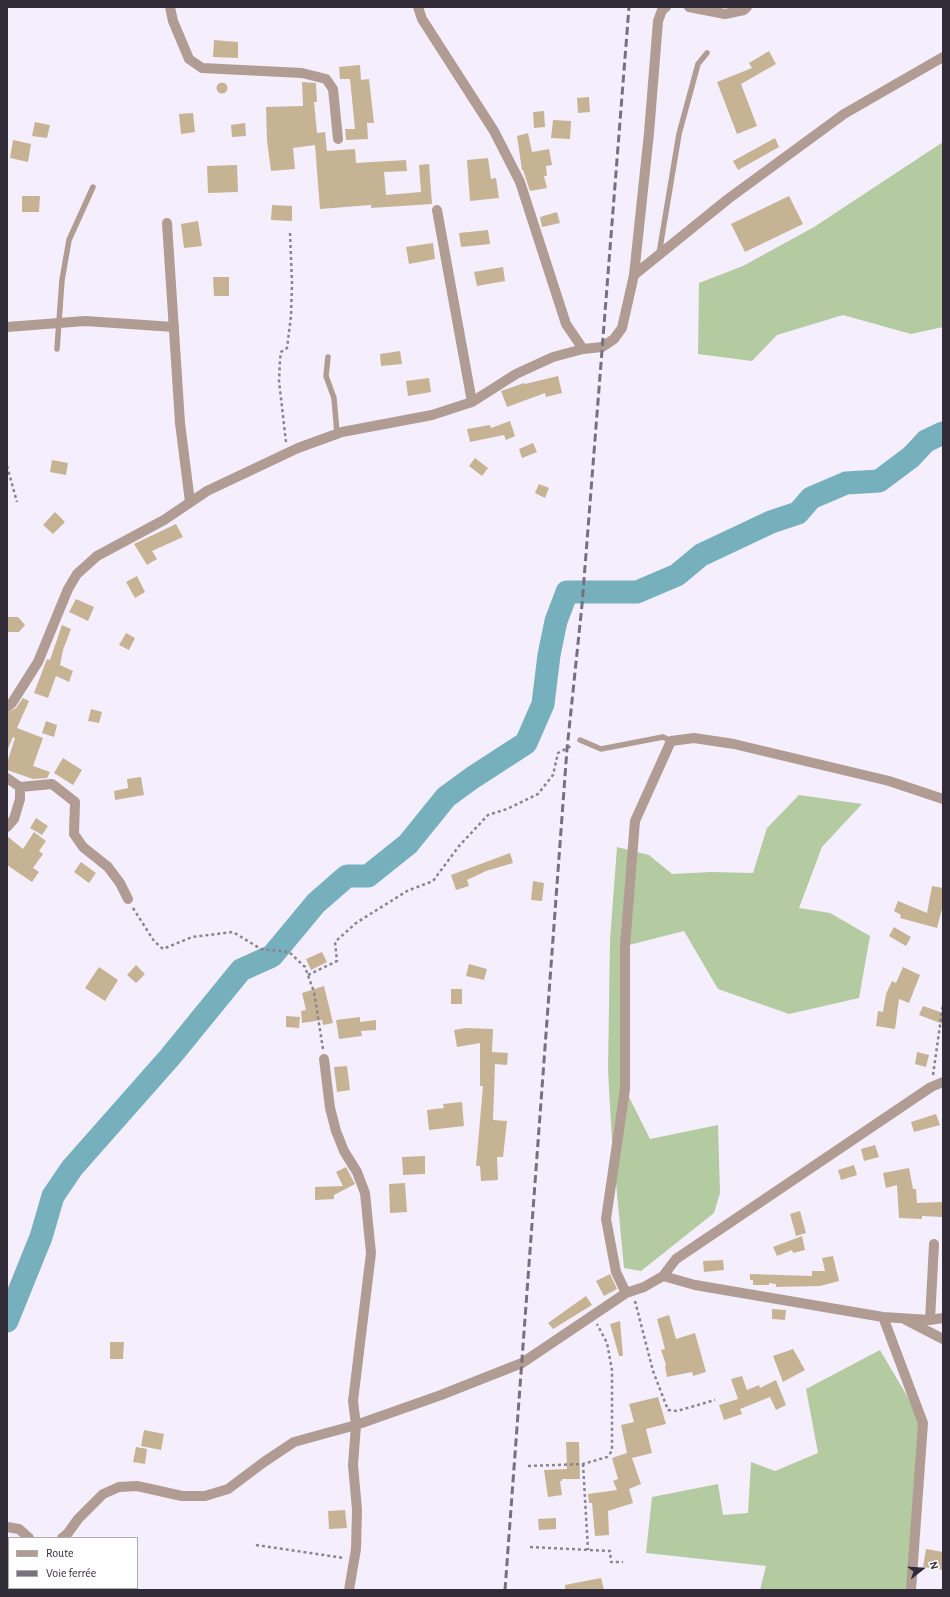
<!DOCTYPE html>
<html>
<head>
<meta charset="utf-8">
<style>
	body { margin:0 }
	#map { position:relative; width:950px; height:1597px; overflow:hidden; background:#f5effd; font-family:"Alegreya Sans",sans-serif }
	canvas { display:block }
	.frame { position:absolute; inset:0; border:8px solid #322c39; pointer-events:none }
	.legend { position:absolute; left:8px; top:1537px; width:130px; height:52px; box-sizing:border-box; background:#fff; border:1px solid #adabb0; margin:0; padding:5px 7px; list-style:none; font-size:12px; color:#322c39 }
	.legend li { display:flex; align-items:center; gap:8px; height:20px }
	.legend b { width:20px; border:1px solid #adabb0 }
	.north { position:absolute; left:902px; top:1549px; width:40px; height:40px; -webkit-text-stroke:3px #fff; paint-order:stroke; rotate:73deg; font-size:11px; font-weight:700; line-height:16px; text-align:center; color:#322c39 }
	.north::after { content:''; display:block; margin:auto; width:14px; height:18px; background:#322c39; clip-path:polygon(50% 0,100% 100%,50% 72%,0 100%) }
</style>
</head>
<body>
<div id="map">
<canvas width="950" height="1597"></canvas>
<div class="frame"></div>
<ul class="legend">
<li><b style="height:5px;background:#b09c92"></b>Route</li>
<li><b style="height:5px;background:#77717e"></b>Voie ferrée</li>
</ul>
<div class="north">N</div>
</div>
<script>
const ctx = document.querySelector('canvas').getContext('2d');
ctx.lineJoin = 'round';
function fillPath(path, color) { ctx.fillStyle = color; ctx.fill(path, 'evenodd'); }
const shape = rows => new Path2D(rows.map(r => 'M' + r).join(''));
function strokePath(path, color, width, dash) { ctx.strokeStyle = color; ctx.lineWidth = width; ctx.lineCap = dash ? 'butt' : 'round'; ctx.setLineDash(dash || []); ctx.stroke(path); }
fillPath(shape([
	[943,142,943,327,911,334,843,315,777,335,752,361,698,354,699,283,743,266,814,227],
	[799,795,862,804,822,847,799,908,830,913,870,936,859,998,789,1014,718,989,684,931,625,946,625,1089,650,1139,718,1125,720,1193,714,1213,641,1271,624,1268,612,1141,608,1070,610,940,617,847,649,855,672,874,711,872,753,873,767,828],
	[880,1350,923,1423,912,1590,760,1590,766,1566,646,1553,652,1497,718,1484,723,1515,748,1513,751,1462,775,1471,818,1453,806,1389]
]), '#b4caa0');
strokePath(shape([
	[7,1321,41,1237,53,1196,72,1168,170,1057,241,970,272,956,316,903,347,876,368,876,408,844,446,797,472,778,526,743,543,704,549,655,556,621,567,592,637,592,677,575,701,555,771,522,798,513,811,498,846,483,879,481,911,457,926,441,943,433]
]), '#76b0bc', 23);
fillPath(shape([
	[214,40,238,42,238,58,213,57],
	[769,51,776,64,741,84,757,126,737,134,717,82,752,68,749,63],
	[360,65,361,80,369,79,374,123,367,123,368,139,346,140,345,129,355,129,350,79,340,79,339,67],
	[302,82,316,83,317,102,314,102,317,133,325,132,327,151,355,149,356,163,406,160,407,171,384,172,386,195,421,192,419,165,429,164,432,204,371,208,371,205,320,209,315,145,293,148,295,169,271,171,267,141,266,107,303,106],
	'216.5 88a5.5 5.5 0 1 1 11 0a5.5 5.5 0 1 1-11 0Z',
	[589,97,590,112,578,113,577,98],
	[544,111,545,127,534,128,533,112],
	[193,113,195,132,181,134,179,114],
	[553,120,571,121,570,139,551,138],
	[35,122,50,125,47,138,32,136],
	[245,123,246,136,232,137,231,125],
	[528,133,532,152,549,149,552,165,546,166,547,176,544,176,547,188,530,191,523,170,522,170,517,136],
	[775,138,779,147,738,170,733,161],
	[13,140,31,144,28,162,10,158],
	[488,158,491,179,496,178,499,198,470,201,467,160],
	[237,165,238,192,208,193,207,166],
	[22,196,40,196,39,212,22,212],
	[789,196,803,224,745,252,731,224],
	[272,205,292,206,292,221,271,220],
	[557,212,560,223,542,227,540,217],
	[198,221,202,246,184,248,181,224],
	[488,230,490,244,461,247,459,233],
	[433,243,435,259,409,264,406,247],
	[503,267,505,281,477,286,474,272],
	[213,277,229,277,229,296,214,296],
	[400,351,402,364,381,366,380,354],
	[558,376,562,393,546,397,545,393,507,407,501,391,524,383,525,384],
	[429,378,431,392,408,396,406,381],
	[510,421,515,436,506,440,504,435,470,442,467,429,490,425,491,428],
	[533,443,537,452,522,458,519,449],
	[475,458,488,468,482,476,469,466],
	[52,460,68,463,66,475,50,472],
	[539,484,549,488,545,498,535,493],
	[55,512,65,522,53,534,43,525],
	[176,524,183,537,152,551,157,559,147,565,134,544],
	[137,576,145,592,135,598,126,582],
	[76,599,94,607,88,621,69,612],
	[7,617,18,617,25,625,19,632,7,632],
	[62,625,71,629,63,650,60,665,73,671,69,682,56,676,48,698,34,693,47,659,50,660],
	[126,633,135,638,129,650,119,645],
	[23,698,29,701,17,728,43,738,33,766,50,772,47,778,33,779,7,770,7,763,15,738,13,737,7,751,7,713,16,708],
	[91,709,102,712,99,723,88,721],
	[46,721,57,725,54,737,42,733],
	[63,758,82,770,73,785,54,773],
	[141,777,144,795,115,800,114,791,128,788,127,779],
	[36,818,48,826,42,835,30,828],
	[34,832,46,841,39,851,43,854,33,868,39,872,32,882,7,865,7,836,23,849],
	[510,853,513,863,486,871,467,880,469,886,456,890,451,875],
	[81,862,96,873,89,883,74,872],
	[533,881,544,883,542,901,531,900],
	[932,886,943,888,943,905,937,928,900,918,901,915,894,911,898,901,927,913],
	[894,927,911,937,906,946,889,936],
	[322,952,327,962,311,970,306,959],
	[469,964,487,969,484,980,466,976],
	[136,965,145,974,136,983,127,975],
	[99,967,118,980,105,1001,85,988],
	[903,967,920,975,909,1003,899,999,895,1029,876,1026,878,1011,883,1012,886,994,892,981,896,983],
	[324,986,333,1023,323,1025,322,1020,302,1023,301,1011,306,1010,302,993],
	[451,989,462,989,462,1004,451,1004],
	[923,1006,943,1013,943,1024,919,1015],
	[286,1016,300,1017,299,1028,286,1027],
	[360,1017,360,1022,376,1020,376,1030,361,1031,362,1036,339,1039,336,1020],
	[466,1028,493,1029,492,1052,508,1053,507,1065,495,1064,493,1120,507,1121,503,1157,497,1157,498,1180,481,1181,480,1166,476,1166,483,1086,480,1086,480,1043,457,1047,454,1030],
	[917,1052,929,1055,926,1067,915,1064],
	[347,1066,350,1090,337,1092,334,1067],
	[462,1102,464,1126,429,1130,427,1110,444,1108,443,1104],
	[936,1114,940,1125,914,1132,911,1122],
	[875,1145,879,1157,864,1161,861,1149],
	[425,1156,425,1174,403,1175,402,1157],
	[854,1165,857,1175,841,1180,838,1170],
	[346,1167,355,1184,334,1195,334,1199,315,1200,315,1187,343,1186,336,1172],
	[909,1168,913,1189,916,1189,917,1203,943,1202,943,1217,922,1216,922,1219,899,1218,897,1185,886,1188,883,1173],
	[405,1183,407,1212,390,1213,389,1184],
	[800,1211,806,1233,796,1236,790,1214],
	[802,1236,805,1250,793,1253,792,1250,777,1256,773,1247],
	[833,1256,839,1281,820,1286,776,1287,776,1284,769,1283,769,1285,753,1285,753,1280,750,1280,750,1274,812,1276,812,1271,825,1271,822,1258],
	[723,1260,724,1270,704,1272,703,1261],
	[610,1274,617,1289,604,1296,596,1281],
	[586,1296,592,1305,553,1329,548,1323],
	[772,1309,786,1310,785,1320,772,1319],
	[669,1315,676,1339,695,1333,706,1372,693,1376,692,1372,667,1377,665,1366,666,1365,661,1350,665,1349,657,1319],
	[620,1321,623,1356,619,1356,610,1324],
	[110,1342,124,1342,123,1359,110,1359],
	[793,1349,805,1370,783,1382,773,1356],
	[742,1376,747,1390,759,1385,760,1388,776,1380,786,1405,776,1410,770,1397,740,1409,742,1414,724,1420,719,1405,738,1399,731,1379],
	[658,1397,666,1424,646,1429,652,1453,632,1458,641,1484,629,1489,633,1503,608,1511,609,1535,595,1536,592,1503,589,1503,588,1494,617,1490,613,1481,618,1479,612,1458,627,1453,621,1425,634,1422,629,1404],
	[144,1430,164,1434,161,1450,141,1446],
	[566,1442,579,1442,580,1479,562,1479,562,1481,560,1481,562,1495,548,1497,544,1470,567,1469],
	[136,1447,147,1449,145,1464,133,1462],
	[345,1510,347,1528,329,1529,328,1511],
	[556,1518,556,1529,539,1530,538,1519],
	[926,1549,943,1552,943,1570,923,1567],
	[601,1578,604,1590,565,1590,565,1585]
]), '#c6b394');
strokePath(shape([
	[286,442,279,381,280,360,281,352,287,348,291,316,292,283,290,233],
	[7,466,17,502],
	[133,908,154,941,163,949,192,937,233,932,261,949,289,952,305,967,314,992,323,1049],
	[308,975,337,961,335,942,356,923,407,891,433,881,459,846,488,815,507,809,538,794,553,775,558,753,573,745],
	[933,1075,943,1004],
	[635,1301,653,1371,668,1410,677,1411,715,1400],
	[583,1464,588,1550],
	[528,1466,583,1464,607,1457,612,1451,612,1370,607,1343,597,1324],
	[256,1545,344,1558],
	[530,1547,610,1551,611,1562,623,1562]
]), '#8a8491', 2.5, [3, 3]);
strokePath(shape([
	[659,254,679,134,698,64,707,53],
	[57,349,62,280,69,240,93,187],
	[328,357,326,376,334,398,337,433],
	[580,740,601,749,663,737,671,741]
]), '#b09c92', 5.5);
strokePath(shape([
	[170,7,173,21,189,59,202,68,302,73,326,79,333,89,338,139],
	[418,7,422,19,494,131,520,182,566,324,583,349],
	[689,7,725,14,744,10,747,7],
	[437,210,472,402],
	[167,223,180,423,190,502],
	[634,275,649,133,658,21,662,10,666,7],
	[7,327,85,321,174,327],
	[7,707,12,703,38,662,68,589,77,574,97,556,164,520,207,491,298,448,342,432,432,415,472,402,516,374,553,357,583,349,602,347,614,339,622,328,634,275,728,199,844,114,943,57],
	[7,778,20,787,52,784,75,802,74,834,83,847,108,867,120,883,128,899],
	[7,827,14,819,20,799,20,787],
	[324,1059,330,1108,336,1131,344,1151,357,1172,365,1193,371,1253,353,1401,356,1425,353,1465,357,1510,356,1549,349,1590],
	[663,1276,695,1285,883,1317,930,1320,943,1318],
	[626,1293,616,1272,606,1219,625,1089,625,946,635,821,671,741,694,738,734,744,889,781,943,799],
	[883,1317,923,1423,911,1590],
	[906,1320,943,1339],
	[930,1320,934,1244],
	[7,1527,19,1529,29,1538],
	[62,1538,68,1533,78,1519,103,1494,119,1487,137,1486,182,1496,205,1496,228,1489,264,1462,294,1442,356,1425,441,1395,522,1363,626,1293,644,1287,663,1276,676,1259,931,1087,943,1082],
	[72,1588,73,1590]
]), '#b09c92', 10);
strokePath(shape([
	[505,1590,567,749,582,605,629,7]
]), '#77717e', 3, [8, 4]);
</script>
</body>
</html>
